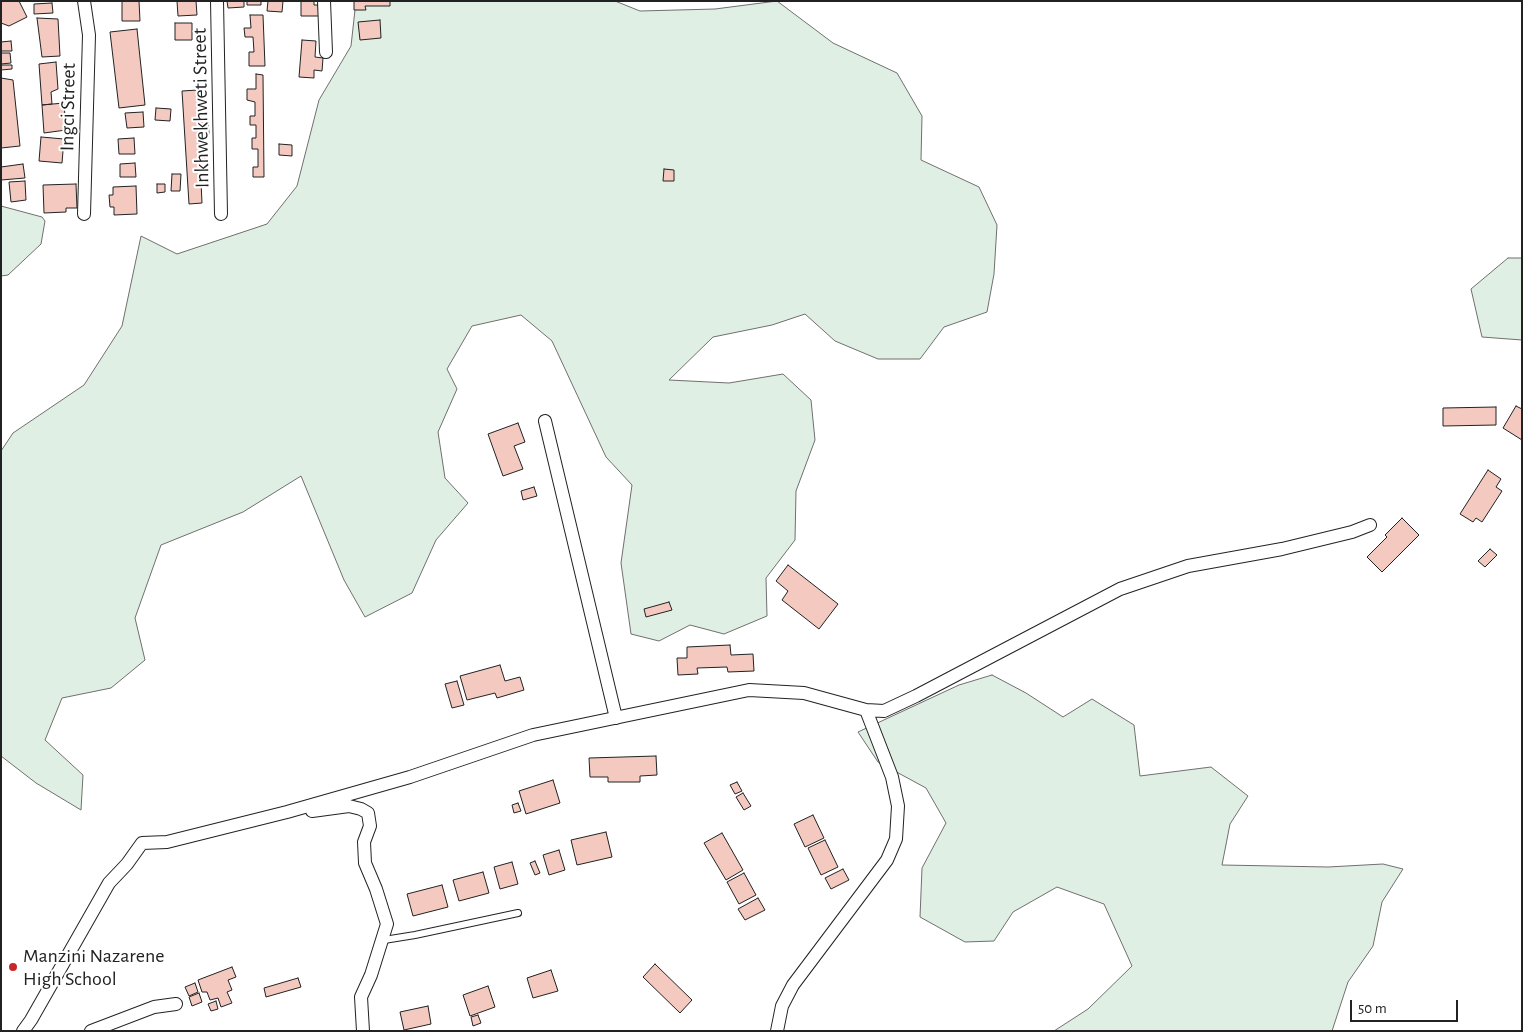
<!DOCTYPE html>
<html>
<head>
<meta charset="utf-8">
<style>
	body { margin:0 }
	#map { position:relative; width:1523px; height:1032px; overflow:hidden; background:#fff; font-family:"Alegreya Sans",sans-serif }
	canvas { display:block }
	.frame { position:absolute; inset:0; border:2px solid #222; pointer-events:none }
	.scale { position:absolute; left:1350px; top:1000px; width:108px; height:22px; box-sizing:border-box; border:2px solid #222; border-top:0; padding-left:6px; font-size:15px; line-height:18px; white-space:nowrap; color:#222; -webkit-text-stroke:4px #fff; paint-order:stroke }
</style>
</head>
<body>
<div id="map">
<canvas width="1523" height="1032"></canvas>
<div class="frame"></div>
<div class="scale">50 m</div>
</div>
<script>
const ctx = document.querySelector('canvas').getContext('2d');
ctx.lineJoin = 'round';
function fillPath(path, color) { ctx.fillStyle = color; ctx.fill(path, 'evenodd'); }
const shape = rows => new Path2D(rows.map(r => 'M' + r).join(''));
function strokePath(path, color, width, dash) { ctx.strokeStyle = color; ctx.lineWidth = width; ctx.lineCap = dash ? 'butt' : 'round'; ctx.setLineDash(dash || []); ctx.stroke(path); }
function label(font, color, halo, rows, align = 'center') {
  ctx.font = font + ' "Alegreya Sans",sans-serif'; ctx.lineWidth = 4; ctx.setLineDash([]); ctx.textBaseline = 'middle'; ctx.strokeStyle = halo; ctx.fillStyle = color; for (const [text, x, y, turn = 0] of rows) {
    ctx.save(); ctx.translate(x, y); ctx.rotate((+turn || 0) * Math.PI / 180); ctx.textAlign = isNaN(turn) ? turn : align; if (halo) ctx.strokeText(text, 0, 0); ctx.fillText(text, 0, 0); ctx.restore();
  }
}
const green = shape([
	[356,1,615,1,640,11,715,9,777,1,833,43,897,73,922,116,921,160,979,187,997,225,994,274,987,312,944,327,920,359,878,359,835,341,805,314,772,325,713,337,669,380,729,383,783,374,811,400,815,440,796,491,795,540,766,578,767,616,724,634,690,625,659,641,631,634,621,563,632,485,606,457,552,341,521,315,472,326,447,369,457,389,438,432,445,478,468,503,436,540,412,593,365,617,344,580,301,476,243,512,161,545,135,618,145,660,111,688,62,698,45,740,83,775,81,810,36,783,1,756,1,451,13,433,84,385,122,326,141,236,177,254,267,224,297,186,319,100,351,46,356,1],
	[1,206,42,217,45,221,41,244,8,275,1,276,1,206],
	[1508,258,1522,258,1522,340,1482,337,1471,289,1508,258],
	[992,675,1026,693,1063,717,1092,699,1134,725,1140,776,1211,767,1248,796,1230,824,1222,865,1328,867,1383,864,1403,869,1382,902,1373,946,1348,982,1332,1031,1054,1031,1088,1009,1132,966,1104,904,1057,887,1013,912,994,941,965,942,920,917,922,868,946,823,926,788,878,762,858,732,959,685,992,675]
]);
fillPath(green, '#e0efe3');
strokePath(green, '#6f6f6f', 1);
const building = shape([
	[1,1,19,1,27,17,9,26,1,23,1,1],
	[122,1,139,1,140,21,122,21,122,1],
	[177,1,196,1,197,15,178,16,177,1],
	[227,1,244,1,244,7,228,8,227,1],
	[247,1,261,1,261,5,247,5,247,1],
	[268,1,283,1,282,12,267,11,268,1],
	[301,1,314,1,314,5,318,5,319,16,301,16,301,1],
	[354,1,390,1,390,6,365,6,366,10,354,10,354,1],
	[52,3,53,13,34,14,34,4,52,3],
	[250,15,263,15,265,66,249,66,249,52,254,52,253,37,245,37,244,28,251,28,250,15],
	[37,18,58,19,60,56,42,57,37,18],
	[380,20,381,38,360,40,358,22,380,20],
	[175,23,192,23,192,40,175,40,175,23],
	[137,29,145,105,119,108,110,32,137,29],
	[302,40,316,41,315,57,323,58,322,71,314,70,314,78,299,77,302,40],
	[11,41,12,51,1,51,1,42,11,41],
	[1,53,10,53,11,63,1,64,1,53],
	[56,62,58,89,51,92,52,104,42,105,39,64,56,62],
	[1,65,12,65,12,69,1,70,1,65],
	[256,74,263,75,264,177,253,177,253,167,258,167,258,149,252,149,252,138,256,138,256,125,250,125,250,116,255,116,255,102,247,100,247,89,256,89,256,74],
	[1,78,13,80,20,146,1,148,1,78],
	[198,90,199,119,208,119,209,134,198,135,199,144,204,144,205,160,200,160,202,203,189,204,182,91,198,90],
	[64,103,66,130,44,133,42,105,64,103],
	[156,108,171,109,170,121,155,120,156,108],
	[143,112,144,127,127,128,125,113,143,112],
	[41,137,64,139,62,163,39,161,41,137],
	[134,138,135,154,119,154,118,139,134,138],
	[279,144,292,145,292,156,279,155,279,144],
	[135,163,136,177,120,177,120,164,135,163],
	[23,164,25,178,1,180,1,167,23,164],
	[664,169,674,170,674,181,663,181,664,169],
	[172,174,181,174,180,191,171,191,172,174],
	[25,181,26,200,11,202,9,182,25,181],
	[76,184,77,208,66,208,66,212,44,213,43,185,76,184],
	[157,184,165,184,165,192,157,193,157,184],
	[136,186,137,214,114,215,114,207,110,207,109,195,113,195,113,187,136,186],
	[1516,406,1522,409,1522,440,1503,428,1516,406],
	[1496,407,1496,425,1443,426,1443,408,1496,407],
	[518,423,525,442,514,446,523,469,503,476,488,434,518,423],
	[1488,470,1501,479,1496,487,1502,491,1482,522,1476,518,1473,522,1460,514,1488,470],
	[534,487,537,496,523,500,521,491,534,487],
	[1402,518,1419,535,1382,572,1367,557,1387,537,1385,535,1402,518],
	[1490,549,1497,555,1485,567,1478,561,1490,549],
	[788,565,838,604,819,629,782,600,788,591,776,581,788,565],
	[669,602,672,610,646,617,644,609,669,602],
	[730,645,731,655,753,654,754,671,728,672,727,667,697,668,698,674,678,675,677,658,687,658,687,647,730,645],
	[500,665,505,681,520,677,524,690,497,698,495,693,467,700,460,676,500,665],
	[457,681,464,705,452,708,445,684,457,681],
	[656,756,657,775,640,776,640,782,608,782,608,777,590,777,589,758,656,756],
	[553,780,560,803,526,814,519,791,553,780],
	[737,782,742,791,735,794,730,785,737,782],
	[743,793,751,806,744,810,736,797,743,793],
	[518,803,521,811,514,813,512,805,518,803],
	[813,815,824,838,805,847,794,824,813,815],
	[606,832,612,857,577,865,571,840,606,832],
	[722,833,743,870,726,880,704,843,722,833],
	[825,840,838,867,821,875,808,848,825,840],
	[559,850,565,870,549,875,543,855,559,850],
	[535,861,540,873,535,875,530,863,535,861],
	[512,862,518,884,500,889,494,867,512,862],
	[843,869,849,880,831,889,825,878,843,869],
	[483,872,489,893,459,901,453,880,483,872],
	[744,873,756,895,739,904,727,882,744,873],
	[442,885,448,907,413,916,407,894,442,885],
	[758,898,765,910,745,920,738,909,758,898],
	[655,964,692,1000,680,1013,643,977,655,964],
	[232,967,236,977,228,980,232,990,227,992,232,1003,221,1007,218,998,210,1000,207,992,202,992,198,980,232,967],
	[551,970,558,991,533,998,527,978,551,970],
	[298,978,301,987,266,997,264,988,298,978],
	[195,983,198,992,189,996,185,987,195,983],
	[488,986,495,1007,470,1016,463,995,488,986],
	[199,993,202,1002,192,1006,189,997,199,993],
	[216,1001,218,1009,211,1011,208,1004,216,1001],
	[428,1006,431,1024,404,1030,400,1012,428,1006],
	[478,1015,481,1023,473,1026,471,1017,478,1015]
]);
fillPath(building, '#f3c9c0');
strokePath(building, '#222', 1);
const service = shape([
	[385,938,384,940,415,935,518,913]
]);
const minor = shape([
	[84,1,89,35,84,214],
	[217,1,221,214],
	[324,1,326,52],
	[545,421,616,718],
	[312,811,349,806,361,809,368,813,370,826,364,842,365,863,376,889,387,924,371,975,361,997,363,1031],
	[23,1031,31,1020,109,883,127,864,142,843,167,842,287,812,410,777,533,735,749,690,804,693,866,710,884,711,916,696,1120,589,1188,566,1282,549,1352,532,1370,525],
	[91,1031,154,1007,176,1004],
	[777,1031,782,1006,793,985,887,860,896,839,898,806,892,777,866,710]
]);
strokePath(service, '#222', 8);
strokePath(minor, '#222', 14);
strokePath(service, '#fff', 6);
strokePath(minor, '#fff', 12);
for (const [x, y, r, color] of [
	[13,967,5,"#c62828"]
]) { const dot = new Path2D(); dot.arc(x, y, r, 0, 2 * Math.PI); ctx.fillStyle = color; ctx.fill(dot); strokePath(dot, '#fff', 2); }
label('20px', '#222', '#fff', [
	["Ingci Street",68,107,-89],
	["Inkhwekhweti Street",201,108,-91]
]);
label('20px', '#222', '#fff', [
	["Manzini Nazarene",23,956],
	["High School",23,979]
], 'left');
</script>
</body>
</html>
